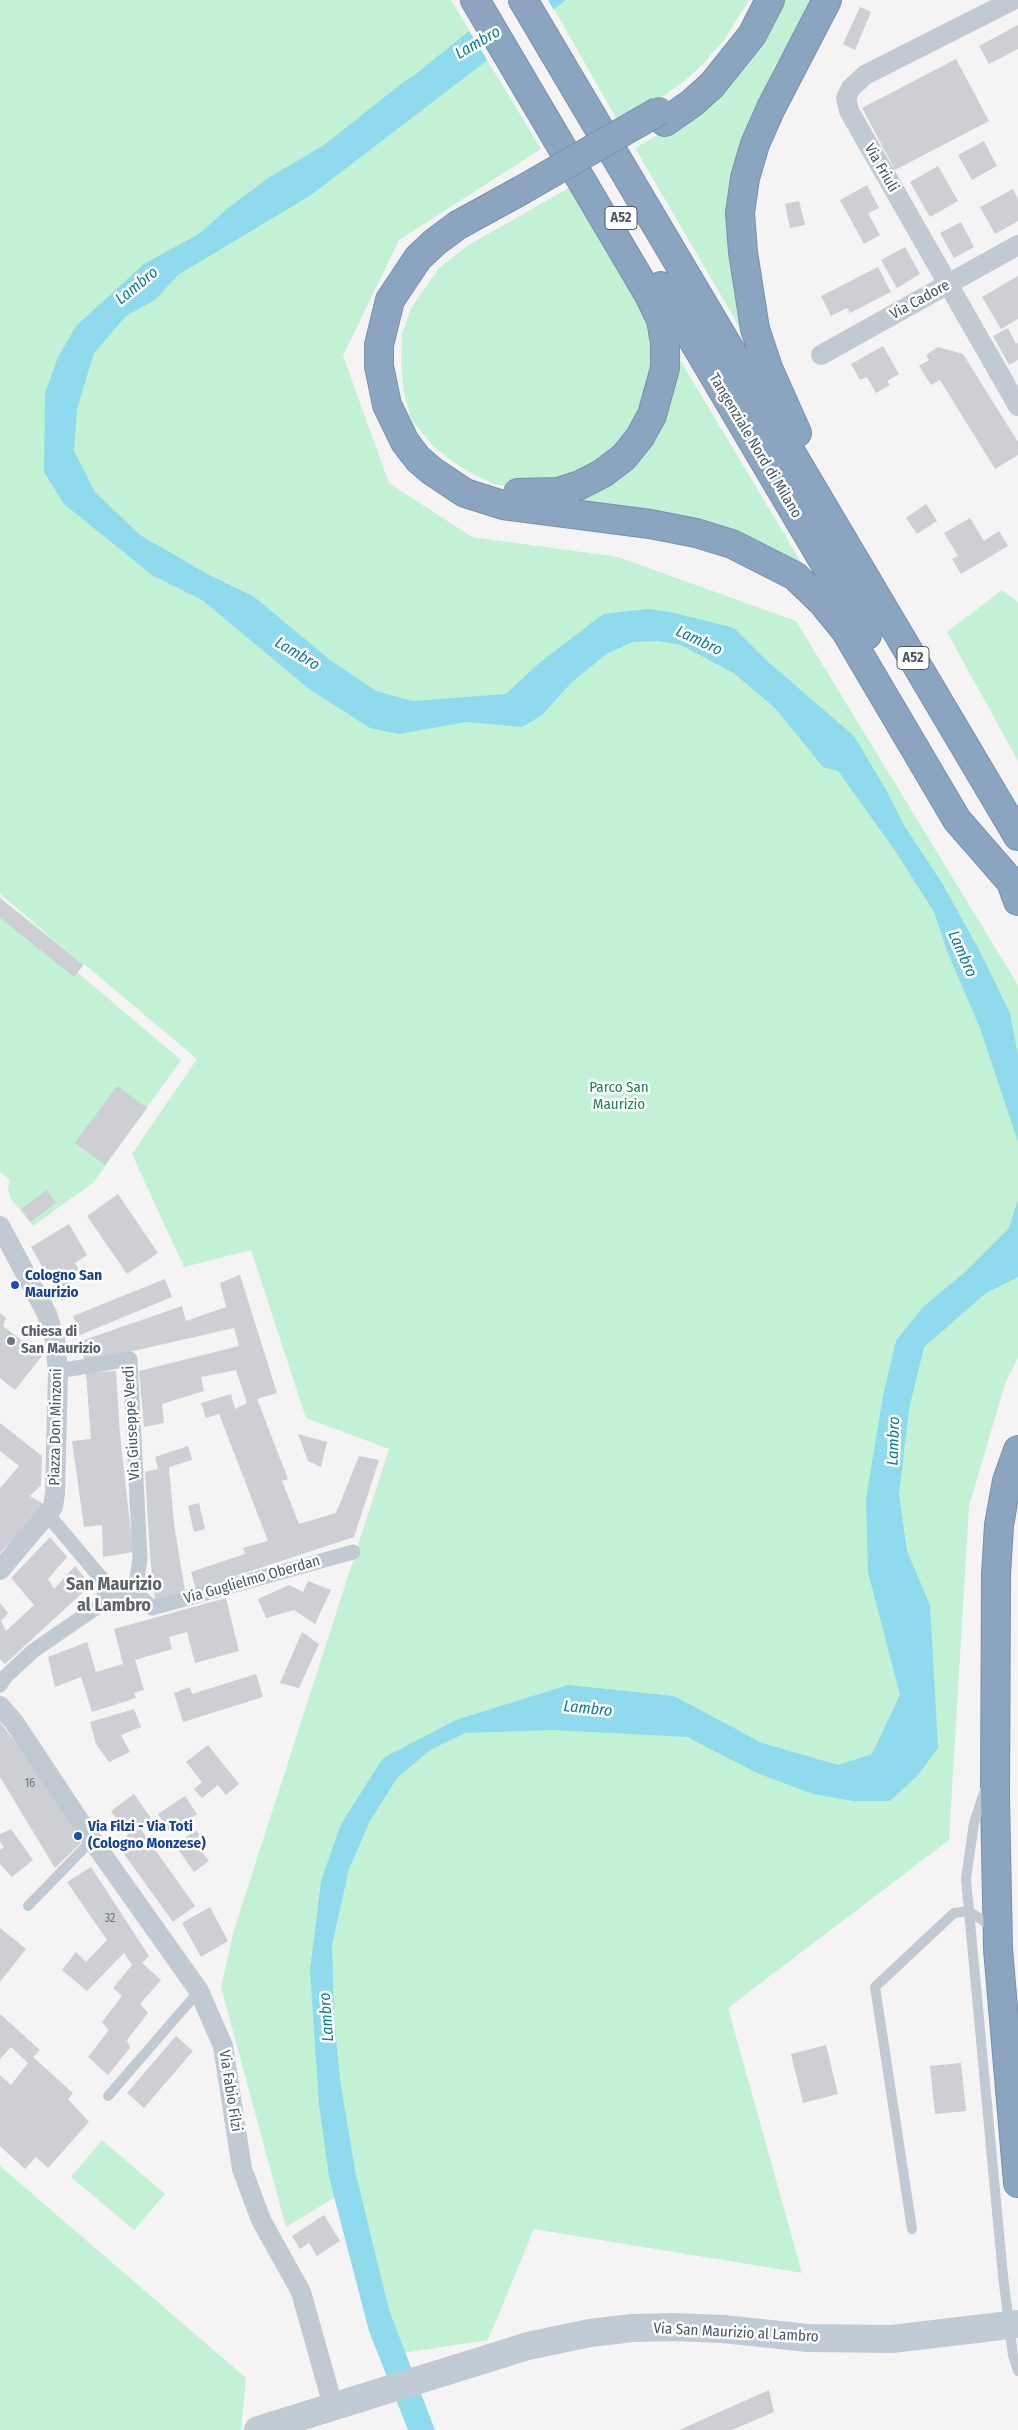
<!DOCTYPE html>
<html>
<head>
<meta charset="utf-8">
<style>
	body { margin:0 }
	canvas { display:block; background:#f5f3f3 }
</style>
</head>
<body>
<canvas width="1018" height="2430"></canvas>
<script>
const ctx = document.querySelector('canvas').getContext('2d');
ctx.lineJoin = 'round';
function fillPath(path, color) { ctx.fillStyle = color; ctx.fill(path, 'evenodd'); }
const shape = rows => new Path2D(rows.map(r => 'M' + r).join(''));
function strokePath(path, color, width, dash) { ctx.strokeStyle = color; ctx.lineWidth = width; ctx.lineCap = dash ? 'butt' : 'round'; ctx.setLineDash(dash || []); ctx.stroke(path); }
function label(font, color, halo, rows, align = 'center') {
  ctx.font = font + ' "Fira Sans Condensed",sans-serif'; ctx.lineWidth = 5; ctx.setLineDash([]); ctx.textBaseline = 'middle'; ctx.strokeStyle = halo; ctx.fillStyle = color; for (const [text, x, y, turn = 0] of rows) {
    ctx.save(); ctx.translate(x, y); ctx.rotate((+turn || 0) * Math.PI / 180); ctx.textAlign = isNaN(turn) ? turn : align; if (halo) ctx.strokeText(text, 0, 0); ctx.fillText(text, 0, 0); ctx.restore();
  }
}
fillPath(shape([
	[0,0,451,0,541,149,399,240,343,356,389,483,472,537,618,557,796,621,1018,985,1018,1358,1005,1384,969,1506,949,1840,728,2008,802,2273,534,2229,488,2340,390,2355,344,2192,286,2227,221,1987,234,1930,389,1449,306,1418,251,1250,184,1267,132,1154,197,1059,84,964,77,972,181,1060,93,1183,33,1226,11,1199,8,1190,10,1180,0,1172,0,898,72,955,0,894],
	[566,0,749,0,725,39,703,64,687,79,655,102,619,123,554,9],
	[779,0,815,0,806,21,775,65,753,118,743,333,635,148,668,129],
	[574,185,655,333,651,398,625,441,582,478,521,488,495,484,476,476,456,464,434,447,411,419,404,392,401,362,402,334,411,308,439,268,467,246],
	[680,360,804,567,570,504,657,428,673,395],
	[1002,590,1018,602,1018,761,947,632],
	[102,2140,165,2194,134,2230,71,2177],
	[0,2166,246,2378,241,2430,0,2430]
]), '#c3f1d5');
fillPath(shape([
	[507,0,566,0,311,195,178,275,155,300,126,316,94,353,77,409,74,451,95,492,140,535,209,575,253,596,330,660,376,691,413,701,506,694,538,664,603,614,648,609,670,612,734,628,767,661,854,736,885,788,905,827,942,883,978,948,1010,1013,1018,1055,1018,1142,980,1028,947,951,934,912,896,852,838,771,823,767,776,709,735,674,681,645,659,641,633,642,606,654,571,683,542,715,522,727,466,722,399,734,370,728,309,689,202,600,152,575,64,504,44,472,45,393,58,357,76,326,144,264,199,234,227,209,268,178,324,145,401,84,416,74],
	[1018,1199,1018,1277,986,1293,924,1347,909,1409,899,1495,907,1551,930,1605,938,1748,918,1775,890,1801,853,1801,813,1794,757,1773,687,1737,552,1730,465,1733,430,1750,397,1778,370,1821,349,1869,332,1945,334,2014,340,2080,356,2175,389,2310,435,2430,408,2430,369,2331,329,2177,319,2105,310,1970,321,1881,341,1824,383,1758,456,1720,568,1685,674,1696,762,1743,838,1765,872,1754,900,1695,868,1572,866,1499,883,1396,896,1341,923,1307,965,1272,1009,1228]
]), '#90daee');
fillPath(shape([
	[503,0,548,0,555,12,489,63,468,29]
]), '#f5f3f3');
fillPath(shape([
	[860,7,871,12,855,50,843,44],
	[1018,25,1018,49,989,64,979,46],
	[956,59,989,121,895,170,862,108],
	[984,141,997,166,972,180,958,155],
	[938,166,958,201,930,217,910,182],
	[867,185,879,208,868,213,880,235,864,244,840,200],
	[1013,189,1018,199,1018,221,995,234,980,207],
	[799,201,805,225,790,228,785,204],
	[961,222,974,247,954,258,940,233],
	[905,247,920,274,897,288,881,260],
	[878,267,891,292,850,313,847,308,831,316,821,296],
	[1018,276,1018,319,1001,329,982,297],
	[1008,328,1016,344,1018,343,1018,360,1009,365,993,336],
	[883,346,899,374,887,381,890,385,876,393,867,377,860,380,851,364],
	[938,347,963,354,1018,442,1018,455,995,469,940,380,931,385,919,366,929,360,926,355],
	[926,504,937,521,917,534,906,518],
	[970,518,984,541,999,531,1008,546,961,574,952,559,958,556,944,533],
	[0,898,83,965,74,977,0,918],
	[117,1086,147,1108,105,1165,75,1143],
	[47,1190,56,1203,30,1222,21,1209],
	[118,1194,158,1253,127,1274,87,1216],
	[69,1224,87,1255,75,1263,82,1277,70,1284,76,1291,62,1301,31,1247],
	[240,1275,277,1393,257,1399,288,1479,282,1481,299,1524,336,1513,359,1456,379,1460,354,1537,196,1589,191,1572,245,1554,243,1548,268,1541,219,1414,206,1418,201,1403,231,1394,235,1409,247,1403,236,1370,201,1377,204,1391,162,1404,164,1423,144,1427,139,1371,239,1346,234,1328,85,1362,78,1342,182,1306,186,1321,226,1307,220,1283],
	[165,1279,172,1297,80,1335,73,1316],
	[0,1313,6,1318,3,1326,42,1356,15,1390,0,1378],
	[116,1371,120,1434,133,1552,103,1557,102,1525,84,1527,72,1441,91,1439,86,1373],
	[0,1423,42,1456,41,1485,30,1496,45,1505,0,1553,0,1488,19,1466,0,1451],
	[298,1434,327,1442,321,1467,308,1461],
	[188,1446,192,1460,169,1467,174,1524,185,1591,155,1600,150,1556,145,1472,158,1469,155,1457],
	[199,1503,205,1529,194,1532,188,1506],
	[50,1537,67,1557,48,1579,54,1589,75,1566,91,1585,5,1664,0,1659,0,1603,8,1613,1,1621,6,1631,34,1605,11,1578],
	[308,1581,331,1590,315,1624,294,1610,266,1618,258,1599,289,1585,303,1592],
	[226,1598,239,1651,195,1663,187,1632,169,1637,172,1649,135,1660,144,1690,134,1693,136,1698,92,1712,81,1677,55,1687,48,1657,87,1642,96,1672,123,1664,114,1629],
	[302,1632,319,1644,299,1688,280,1683],
	[256,1674,263,1697,183,1722,174,1693,190,1687,192,1694],
	[134,1709,141,1727,121,1735,130,1752,109,1762,96,1744,90,1722],
	[0,1722,41,1777,81,1843,55,1868,0,1777],
	[208,1745,239,1784,226,1795,218,1785,202,1798,194,1789,202,1782,186,1762],
	[134,1794,151,1818,139,1827,195,1906,173,1922,116,1843,128,1835,111,1811],
	[185,1796,197,1814,170,1833,158,1814],
	[11,1829,33,1860,12,1877,0,1864,0,1850,4,1847,0,1842,0,1834],
	[196,1830,206,1844,200,1849,209,1861,194,1872,175,1845],
	[91,1867,149,1956,142,1963,161,1980,140,2004,148,2013,127,2040,130,2048,108,2075,88,2057,109,2030,102,2022,122,1996,113,1988,132,1965,124,1953,87,1991,62,1970,76,1952,86,1962,107,1940,67,1882],
	[210,1907,228,1941,201,1957,182,1923],
	[0,1928,26,1949,0,1982],
	[0,2014,40,2050,33,2057,73,2093,68,2099,89,2122,48,2168,36,2157,25,2169,0,2146,0,2075,11,2085,28,2063,11,2047,0,2059],
	[176,2036,193,2051,144,2108,127,2093],
	[826,2045,838,2094,803,2103,791,2054],
	[961,2063,966,2111,935,2114,930,2066],
	[324,2215,340,2241,317,2256,309,2243,300,2249,292,2236],
	[769,2390,774,2412,732,2430,679,2430]
]), '#cdcfd5');
const motorway = shape([
	[475,0,649,295,661,320,665,343,665,368,652,415,640,437,624,457,603,473,580,485,558,492,518,493],
	[523,0,1018,836],
	[665,122,692,103,712,85,752,35,770,0],
	[520,191,458,225,435,242,418,258,390,300,379,345,379,366,387,405,405,442,418,459,432,471,465,493,503,505,650,524,696,533,732,544,795,576,823,603,845,630,957,820,1011,882,1018,901],
	[661,286,867,635],
	[797,433,768,368,755,329,743,252,740,213,745,178,755,144,771,108,827,0],
	[1018,1450,1007,1481,999,1525,996,1575,995,1798,998,1949,1018,2183]
]);
strokePath(motorway, '#7690ad', 30);
strokePath(shape([
	[985,1790,974,1823,966,1879,1003,2276,1013,2355,1018,2371],
	[28,1906,92,1840],
	[108,2096,199,1991],
	[912,2229,875,1987,954,1913,968,1911,995,1928]
]), '#c1cad2', 10);
strokePath(shape([
	[58,1371,130,1359,140,1559,135,1591],
	[50,1513,53,1521,102,1579,106,1604],
	[0,1685,5,1677,33,1651,94,1609,135,1591,152,1608,353,1552]
]), '#c1cad2', 15);
strokePath(shape([
	[1013,0,865,75,851,88,846,98,849,111,1018,406],
	[821,355,1018,245],
	[0,1226,47,1314,55,1340,58,1371,55,1493,53,1507,0,1570],
	[0,1706,14,1722,92,1840,199,1991,223,2046,242,2169,261,2220,301,2292,333,2406]
]), '#c1cad2', 20);
strokePath(shape([
	[258,2430,528,2346,590,2333,632,2328,674,2327,723,2329,808,2338,892,2339,976,2329]
]), '#c1cbd6', 28);
strokePath(motorway, '#8ba5c1', 28);
const motorwayBridge = shape([
	[520,191,659,111]
]);
strokePath(motorwayBridge, '#7690ad', 30, []);
strokePath(shape([
	[976,2329,1018,2324]
]), '#c1cbd6', 28);
strokePath(motorwayBridge, '#8ba5c1', 28);
for (const [x, y, r, color] of [
	[15,1285,5,"#1a4fb4"],
	[11,1341,5,"#6b7280"],
	[78,1836,5,"#1a4fb4"]
]) { const dot = new Path2D(); dot.arc(x, y, r, 0, 2 * Math.PI); ctx.fillStyle = color; ctx.fill(dot); strokePath(dot, '#fff', 2); }
label('12px', '#6b747e', null, [
	["16",30,1784],
	["32",110,1919]
]);
for (const [x, y, w] of [
	[621,218,32],
	[913,658,32]
]) { const box = new Path2D(); box.roundRect(x - w / 2, y - 11.5, w, 23, 4); ctx.fillStyle = '#fff'; ctx.fill(box); strokePath(box, '#4a5661', 1); }
label('bold 14px', '#4a5661', null, [
	["A52",621,218],
	["A52",913,658]
]);
label('15px', '#4a5661', '#fff', [
	["Via Friuli",881,168,60],
	["Via Cadore",920,300,-29],
	["Tangenziale Nord di Milano",755,446,59],
	["Via Giuseppe Verdi",132,1423,-93],
	["Piazza Don Minzoni",56,1427,-89],
	["Via Guglielmo Oberdan",252,1580,-16],
	["Via Fabio Filzi",230,2091,81],
	["Via San Maurizio al Lambro",736,2333,3]
]);
label('15px', '#17864f', '#fff', [
	["Parco San",619,1088],
	["Maurizio",619,1105]
]);
label('bold 15px', '#164399', '#fff', [
	["Cologno San",25,1276],
	["Maurizio",25,1293],
	["Via Filzi - Via Toti",88,1827],
	["(Cologno Monzese)",88,1844]
], 'left');
label('bold 15px', '#5b616d', '#fff', [
	["Chiesa di",21,1332],
	["San Maurizio",21,1349]
], 'left');
label('italic 16px', '#0c7c9b', '#fff', [
	["Lambro",478,43,-30],
	["Lambro",137,286,-39],
	["Lambro",699,641,25],
	["Lambro",297,654,31],
	["Lambro",962,954,66],
	["Lambro",894,1441,-88],
	["Lambro",588,1709,6],
	["Lambro",327,2017,-94]
]);
label('bold 18px', '#5f6368', '#fff', [
	["San Maurizio",114,1585],
	["al Lambro",114,1606]
]);
</script>
</body>
</html>
